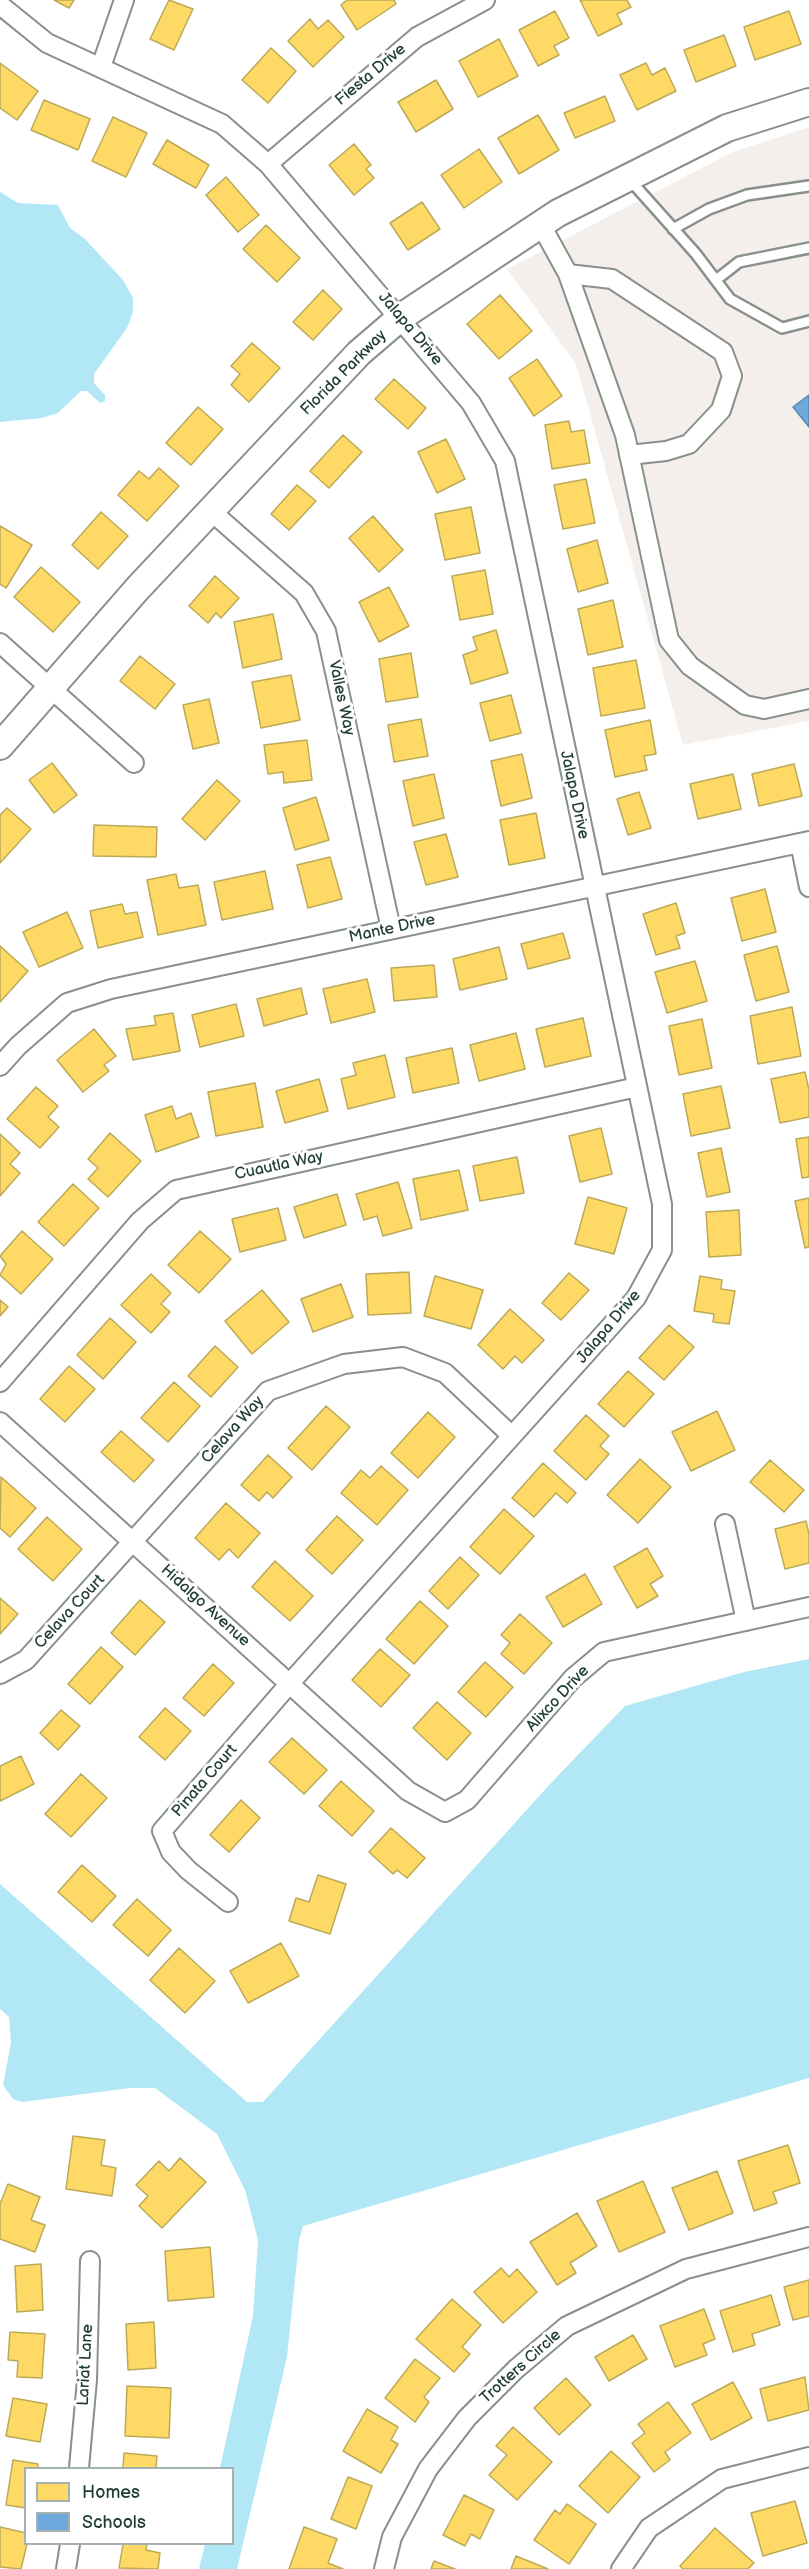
<!DOCTYPE html>
<html>
<head>
<meta charset="utf-8">
<style>
	body { margin:0 }
	#map { position:relative; width:809px; height:2569px; overflow:hidden; background:#fff; font-family:"Balsamiq Sans",sans-serif }
	canvas { display:block }
	.legend { position:absolute; left:24px; top:2467px; width:210px; height:78px; box-sizing:border-box; background:#fff; border:2px solid #a5b1ae; margin:0; padding:8px 10px; list-style:none; font-size:18px; color:#1f3d34 }
	.legend li { display:flex; align-items:center; gap:12px; height:30px }
	.legend b { width:30px; border:2px solid #a5b1ae }
</style>
</head>
<body>
<div id="map">
<canvas width="809" height="2569"></canvas>
<ul class="legend">
<li><b style="height:16px;background:#ffd966"></b>Homes</li>
<li><b style="height:16px;background:#6fa8dc"></b>Schools</li>
</ul>
</div>
<script>
const ctx = document.querySelector('canvas').getContext('2d');
ctx.lineJoin = 'round';
function fillPath(path, color) { ctx.fillStyle = color; ctx.fill(path, 'evenodd'); }
const shape = rows => new Path2D(rows.map(r => 'M' + r).join(''));
function strokePath(path, color, width, dash) { ctx.strokeStyle = color; ctx.lineWidth = width; ctx.lineCap = dash ? 'butt' : 'round'; ctx.setLineDash(dash || []); ctx.stroke(path); }
function label(font, color, halo, rows, align = 'center') {
  ctx.font = font + ' "Balsamiq Sans",sans-serif'; ctx.lineWidth = 6; ctx.setLineDash([]); ctx.textBaseline = 'middle'; ctx.strokeStyle = halo; ctx.fillStyle = color; for (const [text, x, y, turn = 0] of rows) {
    ctx.save(); ctx.translate(x, y); ctx.rotate((+turn || 0) * Math.PI / 180); ctx.textAlign = isNaN(turn) ? turn : align; if (halo) ctx.strokeText(text, 0, 0); ctx.fillText(text, 0, 0); ctx.restore();
  }
}
fillPath(shape([
	[809,127,809,721,683,745,576,364,507,269,733,152]
]), '#f5efec');
fillPath(shape([
	[0,192,18,203,58,205,70,228,85,239,123,280,133,298,133,312,127,328,94,374,94,383,105,395,105,401,100,403,87,391,81,391,58,413,42,418,0,422],
	[809,1659,809,2078,303,2226,299,2241,287,2357,237,2569,199,2569,205,2544,232,2544,232,2468,220,2468,253,2316,258,2240,245,2190,217,2134,155,2088,130,2088,22,2102,13,2099,3,2085,11,2043,9,2017,0,2009,0,1884,247,2102,263,2102,550,1784,625,1706,744,1672]
]), '#b2e7f5');
const homes = shape([
	[54,0,74,0,69,8,54,0],
	[169,0,193,9,174,50,150,39,169,0],
	[347,0,394,0,396,4,357,30,341,5,347,0],
	[580,0,627,0,631,7,617,14,622,24,598,36,580,0],
	[555,11,569,38,554,46,559,55,538,66,519,30,555,11],
	[789,11,801,44,755,60,744,27,789,11],
	[310,19,318,29,328,20,344,37,313,67,288,41,310,19],
	[724,35,736,66,696,82,684,50,724,35],
	[499,39,518,76,478,97,459,61,499,39],
	[271,48,296,71,268,103,242,80,271,48],
	[0,63,38,91,17,120,0,108,0,63],
	[646,63,652,75,665,68,676,91,637,110,620,75,646,63],
	[436,80,453,109,416,132,398,102,436,80],
	[605,96,615,121,575,138,564,113,605,96],
	[44,100,90,119,78,150,31,130,44,100],
	[538,115,559,150,519,174,498,138,538,115],
	[113,117,147,133,126,177,92,161,113,117],
	[167,140,209,165,196,188,153,164,167,140],
	[354,144,371,165,366,169,374,178,354,195,329,165,354,144],
	[479,149,502,182,464,208,441,175,479,149],
	[226,177,259,215,238,232,206,195,226,177],
	[422,202,440,229,408,250,390,223,422,202],
	[266,225,300,258,277,282,243,249,266,225],
	[323,290,342,309,313,340,293,322,323,290],
	[500,295,532,331,499,359,467,324,500,295],
	[252,343,280,368,249,402,231,385,240,374,231,366,252,343],
	[537,359,562,396,534,416,509,378,537,359],
	[394,379,426,408,408,429,375,399,394,379],
	[198,407,223,429,191,465,166,443,198,407],
	[569,421,571,432,584,430,590,463,552,469,545,425,569,421],
	[343,435,362,452,329,488,310,471,343,435],
	[446,439,465,479,437,493,418,452,446,439],
	[159,468,179,486,147,521,118,495,139,471,149,479,159,468],
	[586,479,595,523,563,529,554,485,586,479],
	[297,485,316,501,289,530,271,514,297,485],
	[471,507,480,553,445,560,435,514,471,507],
	[101,512,128,536,98,569,72,545,101,512],
	[373,516,403,550,379,572,349,538,373,516],
	[0,526,32,545,6,588,0,584,0,526],
	[597,540,608,583,578,592,567,549,597,540],
	[41,567,80,602,53,632,14,597,41,567],
	[485,570,493,614,460,620,452,576,485,570],
	[215,576,239,598,221,618,216,613,208,623,189,606,215,576],
	[389,587,409,626,379,642,359,602,389,587],
	[613,600,623,647,588,655,578,609,613,600],
	[273,614,282,659,243,668,234,622,273,614],
	[496,630,508,673,471,684,463,655,477,650,473,637,496,630],
	[411,653,418,697,386,702,379,659,411,653],
	[140,656,175,684,155,709,120,681,140,656],
	[636,660,645,708,601,716,593,668,636,660],
	[291,675,300,720,261,728,252,682,291,675],
	[511,695,521,733,490,741,480,703,511,695],
	[209,699,219,743,193,749,183,705,209,699],
	[421,719,428,756,394,762,388,725,421,719],
	[650,720,656,754,644,756,647,770,615,777,605,730,650,720],
	[307,740,312,780,284,783,283,772,268,774,264,745,307,740],
	[522,754,532,798,501,806,491,761,522,754],
	[52,763,77,795,54,813,29,780,52,763],
	[794,764,802,796,759,806,752,774,794,764],
	[434,774,444,818,413,826,403,781,434,774],
	[733,774,741,809,698,819,690,784,733,774],
	[217,780,240,801,205,840,182,819,217,780],
	[639,792,651,828,628,835,617,799,639,792],
	[316,797,329,840,295,850,283,808,316,797],
	[7,808,31,829,0,863,0,815,7,808],
	[536,813,545,858,509,865,500,820,536,813],
	[94,825,157,827,156,857,93,856,94,825],
	[446,834,458,877,426,885,414,842,446,834],
	[330,857,342,899,308,908,297,865,330,857],
	[265,871,273,909,222,920,214,882,265,871],
	[176,874,179,888,198,885,206,925,158,935,147,880,176,874],
	[765,889,776,932,742,941,731,898,765,889],
	[676,903,685,933,676,936,680,948,656,955,643,914,676,903],
	[122,904,125,914,137,912,143,937,98,948,90,911,122,904],
	[67,912,83,948,39,967,23,932,67,912],
	[563,933,570,958,528,969,521,944,563,933],
	[0,946,28,971,0,1002,0,946],
	[777,946,789,992,756,1001,744,955,777,946],
	[499,947,507,979,460,990,453,959,499,947],
	[695,961,707,1001,667,1013,655,972,695,961],
	[434,965,437,997,394,1001,391,968,434,965],
	[367,979,375,1012,331,1023,323,989,367,979],
	[301,988,307,1014,264,1026,257,999,301,988],
	[236,1004,244,1036,200,1047,192,1015,236,1004],
	[792,1007,801,1056,758,1064,750,1016,792,1007],
	[173,1013,180,1051,133,1060,126,1029,156,1025,154,1016,173,1013],
	[583,1018,591,1056,545,1067,536,1029,583,1018],
	[702,1019,712,1068,679,1075,669,1026,702,1019],
	[94,1029,116,1056,104,1065,109,1071,83,1092,57,1060,94,1029],
	[516,1033,525,1069,479,1081,470,1045,516,1033],
	[452,1048,459,1083,413,1093,406,1058,452,1048],
	[385,1055,395,1097,348,1109,341,1079,356,1075,353,1063,385,1055],
	[805,1072,809,1090,809,1117,780,1123,771,1079,805,1072],
	[319,1079,328,1111,285,1123,276,1091,319,1079],
	[255,1083,263,1127,216,1136,208,1092,255,1083],
	[721,1086,730,1128,691,1136,683,1094,721,1086],
	[36,1087,58,1106,48,1117,59,1127,40,1148,7,1119,36,1087],
	[172,1106,176,1119,191,1113,199,1137,156,1152,145,1115,172,1106],
	[601,1128,612,1174,580,1182,569,1136,601,1128],
	[110,1133,141,1161,108,1197,88,1179,98,1168,88,1159,110,1133],
	[0,1134,20,1153,10,1164,20,1173,0,1196,0,1134],
	[809,1137,809,1177,802,1178,796,1139,809,1137],
	[721,1148,730,1192,707,1197,698,1153,721,1148],
	[517,1157,524,1193,480,1201,473,1166,517,1157],
	[459,1170,468,1210,421,1220,413,1179,459,1170],
	[398,1182,412,1228,383,1236,377,1216,364,1220,356,1194,398,1182],
	[73,1184,99,1208,64,1246,38,1222,73,1184],
	[337,1194,346,1225,304,1238,294,1207,337,1194],
	[588,1197,627,1208,614,1254,575,1244,588,1197],
	[809,1198,809,1247,805,1248,795,1201,809,1198],
	[278,1208,286,1240,240,1252,232,1219,278,1208],
	[739,1210,741,1255,709,1257,706,1212,739,1210],
	[22,1231,53,1259,21,1294,0,1275,6,1264,0,1256,22,1231],
	[200,1231,231,1259,199,1293,168,1265,200,1231],
	[409,1272,411,1313,368,1315,366,1274,409,1272],
	[569,1273,589,1290,561,1320,542,1303,569,1273],
	[151,1274,171,1293,161,1304,170,1312,151,1333,121,1305,151,1274],
	[435,1276,483,1290,471,1329,424,1316,435,1276],
	[700,1276,722,1280,721,1289,735,1291,729,1324,713,1322,714,1314,694,1311,700,1276],
	[341,1284,353,1317,313,1332,301,1299,341,1284],
	[262,1290,289,1322,252,1354,225,1321,262,1290],
	[0,1300,8,1307,0,1316,0,1300],
	[510,1309,544,1340,522,1363,515,1356,503,1369,478,1345,510,1309],
	[110,1318,136,1342,103,1379,77,1355,110,1318],
	[669,1325,694,1347,664,1380,639,1358,669,1325],
	[215,1346,238,1367,211,1397,188,1376,215,1346],
	[69,1366,95,1389,65,1422,40,1399,69,1366],
	[628,1371,654,1394,624,1427,598,1404,628,1371],
	[174,1382,200,1406,168,1442,141,1418,174,1382],
	[326,1406,350,1427,312,1470,288,1448,326,1406],
	[717,1411,735,1450,691,1471,672,1432,717,1411],
	[428,1412,455,1437,418,1478,391,1453,428,1412],
	[586,1415,609,1436,600,1446,609,1454,586,1480,554,1451,586,1415],
	[121,1431,154,1460,134,1482,101,1452,121,1431],
	[268,1455,292,1477,273,1498,267,1492,259,1501,241,1485,268,1455],
	[640,1459,671,1487,638,1523,607,1495,640,1459],
	[770,1460,804,1490,784,1512,750,1482,770,1460],
	[543,1463,576,1493,567,1503,556,1493,534,1517,512,1498,543,1463],
	[381,1466,408,1490,377,1525,341,1493,361,1470,370,1478,381,1466],
	[1,1477,36,1508,10,1537,0,1528,1,1477],
	[226,1503,260,1533,238,1558,229,1549,219,1560,195,1538,226,1503],
	[504,1509,534,1536,500,1574,470,1547,504,1509],
	[337,1516,363,1540,332,1574,306,1550,337,1516],
	[47,1517,82,1549,53,1581,18,1549,47,1517],
	[806,1521,809,1534,809,1563,785,1569,775,1529,806,1521],
	[647,1548,663,1576,650,1584,658,1596,637,1608,614,1567,647,1548],
	[460,1557,479,1575,448,1609,429,1591,460,1557],
	[275,1561,313,1596,290,1621,252,1587,275,1561],
	[585,1574,602,1604,563,1627,546,1597,585,1574],
	[0,1598,18,1614,0,1634,0,1598],
	[140,1600,165,1622,135,1655,111,1633,140,1600],
	[420,1601,448,1626,414,1664,386,1639,420,1601],
	[520,1614,552,1643,524,1674,501,1654,510,1643,501,1635,520,1614],
	[101,1647,123,1667,90,1704,68,1684,101,1647],
	[380,1649,410,1675,381,1707,352,1680,380,1649],
	[485,1662,513,1687,486,1717,458,1692,485,1662],
	[213,1664,234,1683,204,1716,183,1698,213,1664],
	[437,1702,471,1733,447,1760,413,1728,437,1702],
	[165,1708,191,1731,165,1760,139,1737,165,1708],
	[61,1710,80,1726,58,1750,40,1733,61,1710],
	[292,1738,327,1770,304,1794,269,1762,292,1738],
	[21,1756,34,1784,0,1801,0,1766,21,1756],
	[81,1774,107,1798,71,1837,45,1814,81,1774],
	[341,1781,374,1811,352,1836,319,1806,341,1781],
	[241,1800,260,1818,229,1852,210,1835,241,1800],
	[391,1828,425,1858,407,1878,397,1870,393,1874,369,1852,391,1828],
	[82,1865,116,1896,92,1922,58,1892,82,1865],
	[318,1875,346,1884,330,1934,289,1921,296,1898,309,1902,318,1875],
	[137,1899,171,1930,148,1956,113,1925,137,1899],
	[281,1943,299,1976,248,2003,230,1971,281,1943],
	[179,1948,215,1981,185,2013,150,1980,179,1948],
	[73,2136,105,2140,101,2165,116,2168,112,2196,66,2189,73,2136],
	[788,2145,800,2183,773,2192,777,2203,754,2211,738,2161,788,2145],
	[180,2158,206,2182,162,2228,139,2206,148,2196,136,2185,159,2161,169,2171,180,2158],
	[717,2171,733,2213,689,2230,672,2188,717,2171],
	[643,2181,665,2232,619,2252,597,2201,643,2181],
	[8,2184,40,2197,31,2220,45,2225,35,2252,0,2239,0,2204,8,2184],
	[577,2213,597,2246,570,2263,576,2273,557,2285,530,2242,577,2213],
	[210,2247,214,2297,168,2301,165,2251,210,2247],
	[41,2264,43,2310,17,2312,15,2266,41,2264],
	[501,2268,509,2277,517,2269,537,2292,503,2323,474,2292,501,2268],
	[809,2280,809,2316,793,2320,784,2287,809,2280],
	[771,2295,780,2325,752,2334,755,2345,733,2352,720,2311,771,2295],
	[452,2299,481,2325,462,2347,470,2354,454,2372,416,2339,452,2299],
	[704,2309,715,2339,703,2344,707,2355,675,2367,660,2326,704,2309],
	[154,2322,156,2368,128,2370,126,2324,154,2322],
	[10,2332,45,2334,42,2378,17,2377,18,2361,8,2360,10,2332],
	[633,2335,647,2359,609,2381,595,2357,633,2335],
	[415,2359,440,2378,424,2397,429,2402,415,2422,385,2398,415,2359],
	[805,2377,809,2410,768,2421,760,2389,805,2377],
	[566,2378,591,2405,559,2435,534,2408,566,2378],
	[733,2382,752,2418,711,2440,692,2404,733,2382],
	[127,2386,171,2388,169,2438,125,2436,127,2386],
	[13,2398,47,2404,40,2442,6,2436,13,2398],
	[668,2402,691,2433,665,2452,670,2460,654,2472,632,2443,645,2433,638,2424,668,2402],
	[367,2409,398,2427,391,2440,398,2444,381,2473,343,2451,367,2409],
	[513,2427,552,2462,517,2500,489,2475,507,2455,496,2446,513,2427],
	[611,2451,640,2477,608,2513,579,2486,611,2451],
	[124,2453,157,2456,156,2468,123,2468,124,2453],
	[13,2460,38,2464,38,2468,26,2468,26,2508,6,2505,13,2460],
	[348,2477,372,2486,356,2529,331,2519,348,2477],
	[464,2495,494,2510,480,2539,471,2534,465,2546,443,2535,464,2495],
	[795,2501,807,2543,763,2556,751,2513,795,2501],
	[567,2504,596,2524,569,2564,534,2540,555,2510,560,2514,567,2504],
	[0,2527,26,2533,27,2544,21,2569,0,2567,0,2527],
	[304,2527,337,2539,328,2563,343,2569,289,2569,304,2527],
	[715,2528,754,2563,748,2569,683,2569,680,2566,715,2528],
	[123,2544,147,2544,146,2550,160,2553,158,2569,119,2568,123,2544],
	[516,2556,548,2569,511,2569,516,2556],
	[434,2561,455,2569,431,2569,434,2561]
]);
fillPath(homes, '#ffd966');
strokePath(homes, '#bcaa57', 1.5);
const schools = shape([
	[809,395,809,427,793,407,809,395]
]);
fillPath(schools, '#6fa8dc');
strokePath(schools, '#5788aa', 1.5);
const lane = shape([
	[630,180,696,254,730,299,782,328,809,321],
	[673,229,709,209,747,195,809,186],
	[716,280,739,262,809,248]
]);
const street = shape([
	[0,5,47,43,222,124,268,164,471,403,505,461,662,1204,662,1250,636,1298,290,1683,162,1831,171,1852,188,1870,228,1902],
	[101,67,124,0],
	[268,164,417,37,485,0],
	[541,225,568,274,625,435,669,640,690,666,745,705,764,709,809,699],
	[568,274,612,279,723,352,732,376,721,410,689,444,666,451,629,455],
	[212,512,304,593,326,631,391,929],
	[0,643,134,763],
	[800,843,809,887],
	[0,1066,18,1046,67,1003,111,989,809,841],
	[0,1382,140,1221,176,1190,637,1087],
	[0,1422,408,1791,445,1812,467,1800,573,1678,604,1652,809,1607],
	[725,1524,746,1621],
	[0,1674,26,1660,268,1391,344,1364,403,1357,445,1373,512,1436],
	[79,2468,87,2380,90,2261],
	[66,2569,70,2544],
	[384,2569,392,2537,428,2469,467,2418,516,2369,567,2326,686,2269,809,2237],
	[621,2569,649,2528,722,2479,809,2457]
]);
const secondary = shape([
	[0,746,138,588,359,353,401,317,558,213,727,128,809,102]
]);
strokePath(lane, '#898f8d', 14);
strokePath(street, '#898f8d', 22);
strokePath(secondary, '#898f8d', 30);
strokePath(lane, '#fff', 9);
strokePath(street, '#fff', 18);
strokePath(secondary, '#fff', 26);
label('16px', '#1f3d34', '#fff', [
	["Fiesta Drive",371,75,-40],
	["Jalapa Drive",410,329,50],
	["Florida Parkway",344,373,-45],
	["Valles Way",341,698,78],
	["Jalapa Drive",574,795,78],
	["Mante Drive",392,929,-12],
	["Cuautla Way",279,1166,-12],
	["Jalapa Drive",609,1327,-50],
	["Celava Way",233,1430,-48],
	["Hidalgo Avenue",205,1606,42],
	["Celava Court",70,1612,-47],
	["Alixco Drive",558,1699,-47],
	["Pinata Court",205,1781,-49],
	["Lariat Lane",86,2365,-87],
	["Trotters Circle",521,2367,-42]
]);
</script>
</body>
</html>
